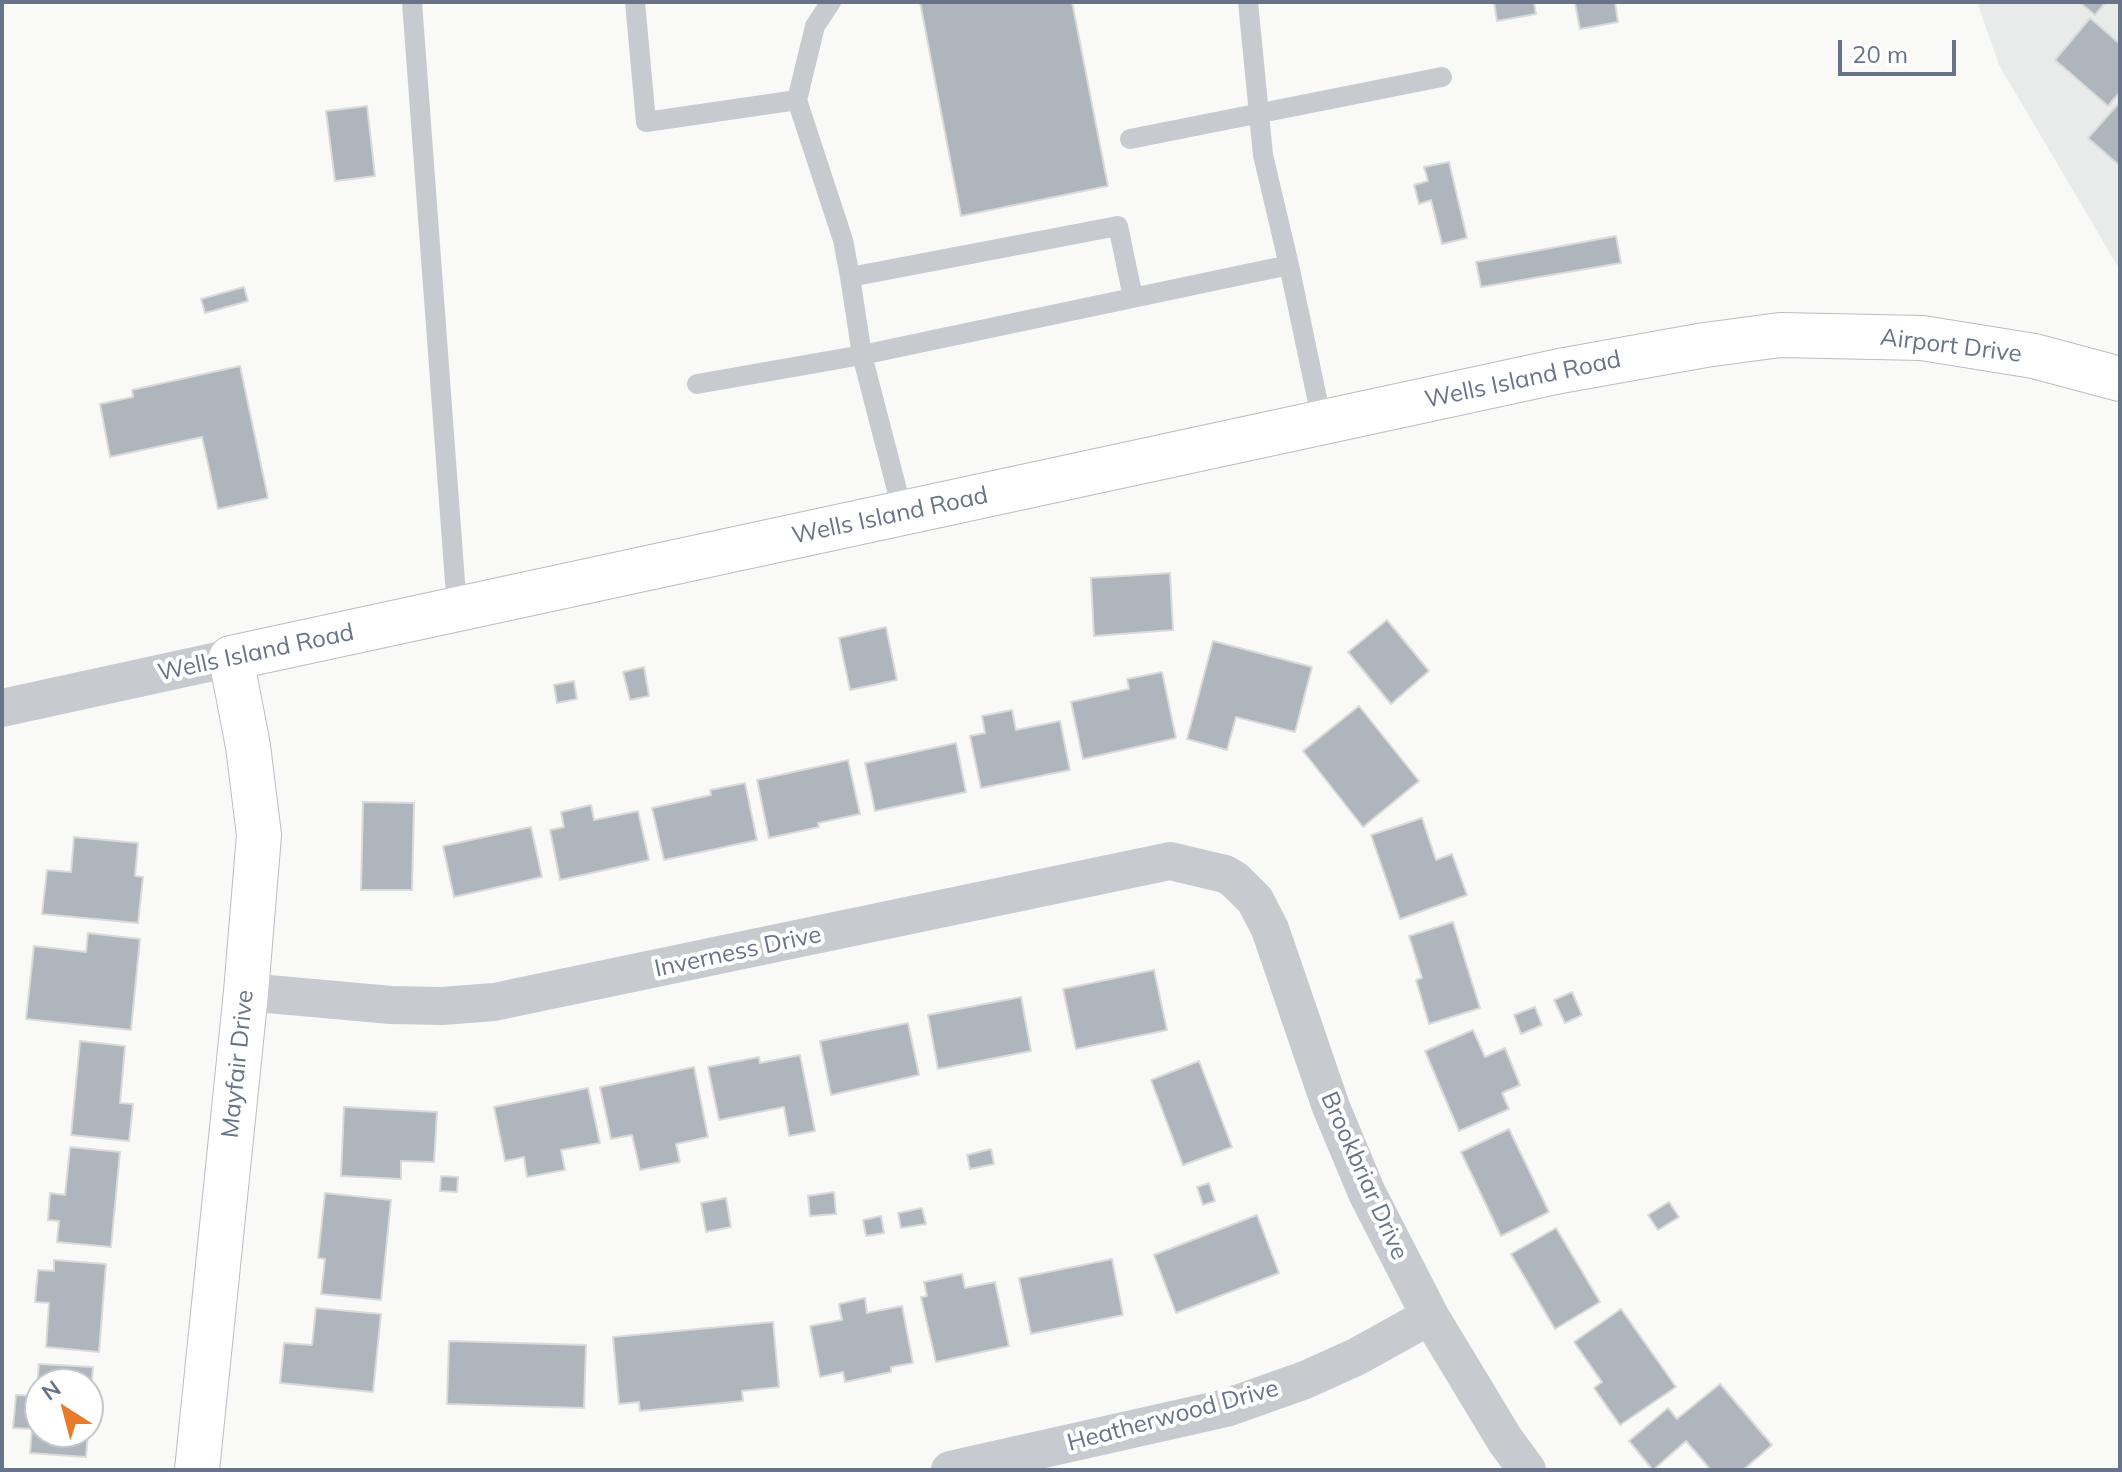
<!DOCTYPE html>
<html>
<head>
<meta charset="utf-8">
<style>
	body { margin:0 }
	#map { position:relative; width:2122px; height:1472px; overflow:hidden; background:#f9f9f7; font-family:Mulish,sans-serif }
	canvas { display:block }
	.frame { position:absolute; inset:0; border:4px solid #677388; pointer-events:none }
	.north { position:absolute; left:24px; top:1368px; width:80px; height:80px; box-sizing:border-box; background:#fff; border:2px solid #c2c7cf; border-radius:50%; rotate:324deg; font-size:22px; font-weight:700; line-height:32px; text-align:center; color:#677388 }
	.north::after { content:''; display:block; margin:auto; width:28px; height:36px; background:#e77b29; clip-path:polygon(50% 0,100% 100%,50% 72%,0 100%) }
	.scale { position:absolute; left:1838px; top:40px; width:118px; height:36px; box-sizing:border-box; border:4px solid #677388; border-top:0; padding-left:10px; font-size:24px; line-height:28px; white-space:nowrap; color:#677388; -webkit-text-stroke:6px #fff; paint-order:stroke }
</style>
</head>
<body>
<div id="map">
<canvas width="2122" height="1472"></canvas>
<div class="frame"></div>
<div class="north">N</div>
<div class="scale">20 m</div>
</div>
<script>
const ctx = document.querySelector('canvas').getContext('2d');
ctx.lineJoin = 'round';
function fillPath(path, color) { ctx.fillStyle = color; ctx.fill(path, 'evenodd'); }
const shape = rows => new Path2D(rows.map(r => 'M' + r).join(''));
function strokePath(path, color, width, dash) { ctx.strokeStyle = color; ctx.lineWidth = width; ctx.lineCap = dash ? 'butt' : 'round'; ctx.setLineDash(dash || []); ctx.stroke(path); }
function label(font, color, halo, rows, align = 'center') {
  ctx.font = font + ' Mulish,sans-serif'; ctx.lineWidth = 8; ctx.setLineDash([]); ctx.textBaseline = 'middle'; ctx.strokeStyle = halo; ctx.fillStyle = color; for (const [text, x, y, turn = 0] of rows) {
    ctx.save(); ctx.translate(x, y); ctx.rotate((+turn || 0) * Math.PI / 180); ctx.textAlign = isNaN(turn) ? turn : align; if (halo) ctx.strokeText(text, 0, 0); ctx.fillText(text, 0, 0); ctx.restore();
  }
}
fillPath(shape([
	[1977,2,2120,2,2120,270,1999,65]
]), '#e9eaea');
const building = shape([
	[920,2,1072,2,1108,186,961,216,920,2],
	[1494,2,1534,2,1536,14,1497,21,1494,2],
	[1615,2,1618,22,1580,29,1575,3,1615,2],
	[2079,2,2106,2,2095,15,2079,2],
	[2090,18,2120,44,2120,92,2108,106,2055,60,2090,18],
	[2120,102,2120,166,2088,138,2120,102],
	[367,106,375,176,335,181,326,111,367,106],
	[1449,162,1467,238,1442,244,1431,200,1419,204,1414,185,1428,181,1424,167,1449,162],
	[1616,236,1621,263,1481,287,1476,262,1616,236],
	[244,287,248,301,205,313,201,299,244,287],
	[240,366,268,498,218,509,202,437,110,457,100,404,133,397,132,390,240,366],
	[1170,573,1173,630,1094,636,1091,578,1170,573],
	[1387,620,1429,671,1391,704,1348,652,1387,620],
	[886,627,897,680,850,690,839,638,886,627],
	[1213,641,1312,667,1295,732,1236,717,1227,750,1187,739,1213,641],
	[644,667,649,696,630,700,623,672,644,667],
	[1162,672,1176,738,1083,759,1071,702,1129,689,1127,679,1162,672],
	[574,681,577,699,557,703,554,685,574,681],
	[1359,706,1419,781,1363,827,1303,751,1359,706],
	[1012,710,1016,730,1060,721,1070,770,981,788,970,736,985,733,982,716,1012,710],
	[956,743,966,792,875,811,865,763,956,743],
	[848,760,860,814,818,823,819,827,769,838,757,780,848,760],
	[745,783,757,840,664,860,652,808,711,795,710,790,745,783],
	[363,802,414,803,412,890,361,890,363,802],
	[591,805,594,820,638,811,649,860,560,880,550,830,564,827,561,812,591,805],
	[1422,818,1436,860,1452,854,1467,895,1400,919,1371,835,1422,818],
	[531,827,542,877,454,897,443,846,531,827],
	[74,837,138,843,135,876,143,877,138,923,42,914,47,870,71,872,74,837],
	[1453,922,1480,1008,1429,1024,1416,980,1422,978,1409,936,1453,922],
	[88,933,140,939,131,1030,26,1019,34,946,86,952,88,933],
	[1154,970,1167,1030,1076,1049,1063,989,1154,970],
	[1572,992,1582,1015,1565,1023,1554,1000,1572,992],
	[1021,997,1031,1051,938,1069,928,1015,1021,997],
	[1535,1007,1542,1025,1521,1034,1514,1015,1535,1007],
	[908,1023,919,1075,831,1095,820,1041,908,1023],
	[1473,1030,1485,1057,1505,1048,1520,1085,1502,1093,1509,1109,1459,1131,1425,1051,1473,1030],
	[80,1041,125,1046,120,1103,133,1104,129,1141,71,1135,80,1041],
	[800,1055,815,1131,789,1136,784,1107,719,1120,708,1067,759,1057,760,1063,800,1055],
	[1199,1061,1232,1147,1183,1165,1151,1080,1199,1061],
	[694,1067,708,1137,676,1144,680,1162,640,1170,632,1135,611,1139,600,1087,694,1067],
	[588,1088,600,1143,561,1150,565,1170,527,1177,524,1157,505,1161,494,1107,588,1088],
	[344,1107,437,1112,434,1162,401,1161,401,1179,341,1176,344,1107],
	[1509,1129,1549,1212,1501,1236,1461,1152,1509,1129],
	[70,1147,120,1152,111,1247,57,1242,59,1221,48,1220,50,1193,65,1195,70,1147],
	[991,1149,994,1164,970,1169,967,1155,991,1149],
	[441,1176,458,1177,457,1192,440,1191,441,1176],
	[1209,1183,1215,1201,1203,1205,1197,1187,1209,1183],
	[834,1192,836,1214,810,1216,808,1196,834,1192],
	[325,1193,391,1200,381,1300,321,1294,325,1259,318,1258,325,1193],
	[726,1198,731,1227,706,1232,701,1203,726,1198],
	[1669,1202,1679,1217,1658,1230,1648,1215,1669,1202],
	[922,1208,926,1224,901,1228,898,1213,922,1208],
	[1257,1215,1279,1273,1176,1313,1154,1255,1257,1215],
	[881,1216,884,1233,866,1236,863,1220,881,1216],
	[1556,1228,1600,1302,1555,1329,1511,1254,1556,1228],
	[1112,1259,1123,1315,1031,1334,1019,1278,1112,1259],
	[54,1260,106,1264,99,1352,46,1347,49,1303,35,1302,38,1270,54,1271,54,1260],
	[962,1274,965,1288,995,1282,1009,1346,936,1362,921,1297,927,1296,924,1282,962,1274],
	[865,1298,867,1313,902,1306,913,1363,891,1367,891,1372,845,1382,843,1372,820,1377,810,1326,842,1320,839,1304,865,1298],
	[316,1308,381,1314,373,1392,280,1383,284,1343,312,1345,316,1308],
	[1621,1309,1676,1387,1620,1425,1594,1388,1602,1382,1574,1342,1621,1309],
	[773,1322,779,1387,742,1391,743,1401,640,1411,639,1402,619,1404,613,1337,773,1322],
	[449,1341,586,1345,584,1408,447,1404,449,1341],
	[39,1364,93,1367,88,1427,88,1384,40,1384,40,1432,88,1432,86,1457,30,1453,32,1429,13,1428,16,1395,36,1396,39,1364],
	[1720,1384,1772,1445,1743,1470,1711,1470,1686,1441,1653,1470,1629,1441,1668,1408,1677,1419,1720,1384]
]);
fillPath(building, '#afb5bd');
strokePath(building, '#dadbd9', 2);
const secondary = shape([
	[197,1470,246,992,259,835,248,746,231,658,1560,371,1705,345,1780,335,1922,338,2034,356,2120,379]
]);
strokePath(secondary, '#b9bcc3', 46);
strokePath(shape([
	[412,2,457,609],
	[635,2,646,122,797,100],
	[831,2,815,26,797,100,843,240,850,277],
	[1248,2,1263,155,1289,265],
	[1130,139,1442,77],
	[697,384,862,355,1289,265,1322,422],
	[903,513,862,355,850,277,1118,226,1133,297]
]), '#c7cace', 20);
strokePath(shape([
	[2,708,231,658],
	[246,992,391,1005,442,1006,494,1002,1170,861,1225,874,1235,880,1255,900,1270,929,1331,1107,1367,1193,1430,1316,1505,1440,1527,1470],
	[950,1470,1226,1408,1305,1380,1356,1357,1430,1316]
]), '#c7cace', 38);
strokePath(secondary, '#fff', 44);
label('24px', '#677388', '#fff', [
	["Airport Drive",1951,346,7],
	["Wells Island Road",1523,380,-12],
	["Wells Island Road",890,516,-12],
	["Wells Island Road",256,653,-12],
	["Inverness Drive",738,952,-12],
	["Mayfair Drive",238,1064,-84],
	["Brookbriar Drive",1364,1176,66],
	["Heatherwood Drive",1173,1416,-15]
]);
</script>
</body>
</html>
